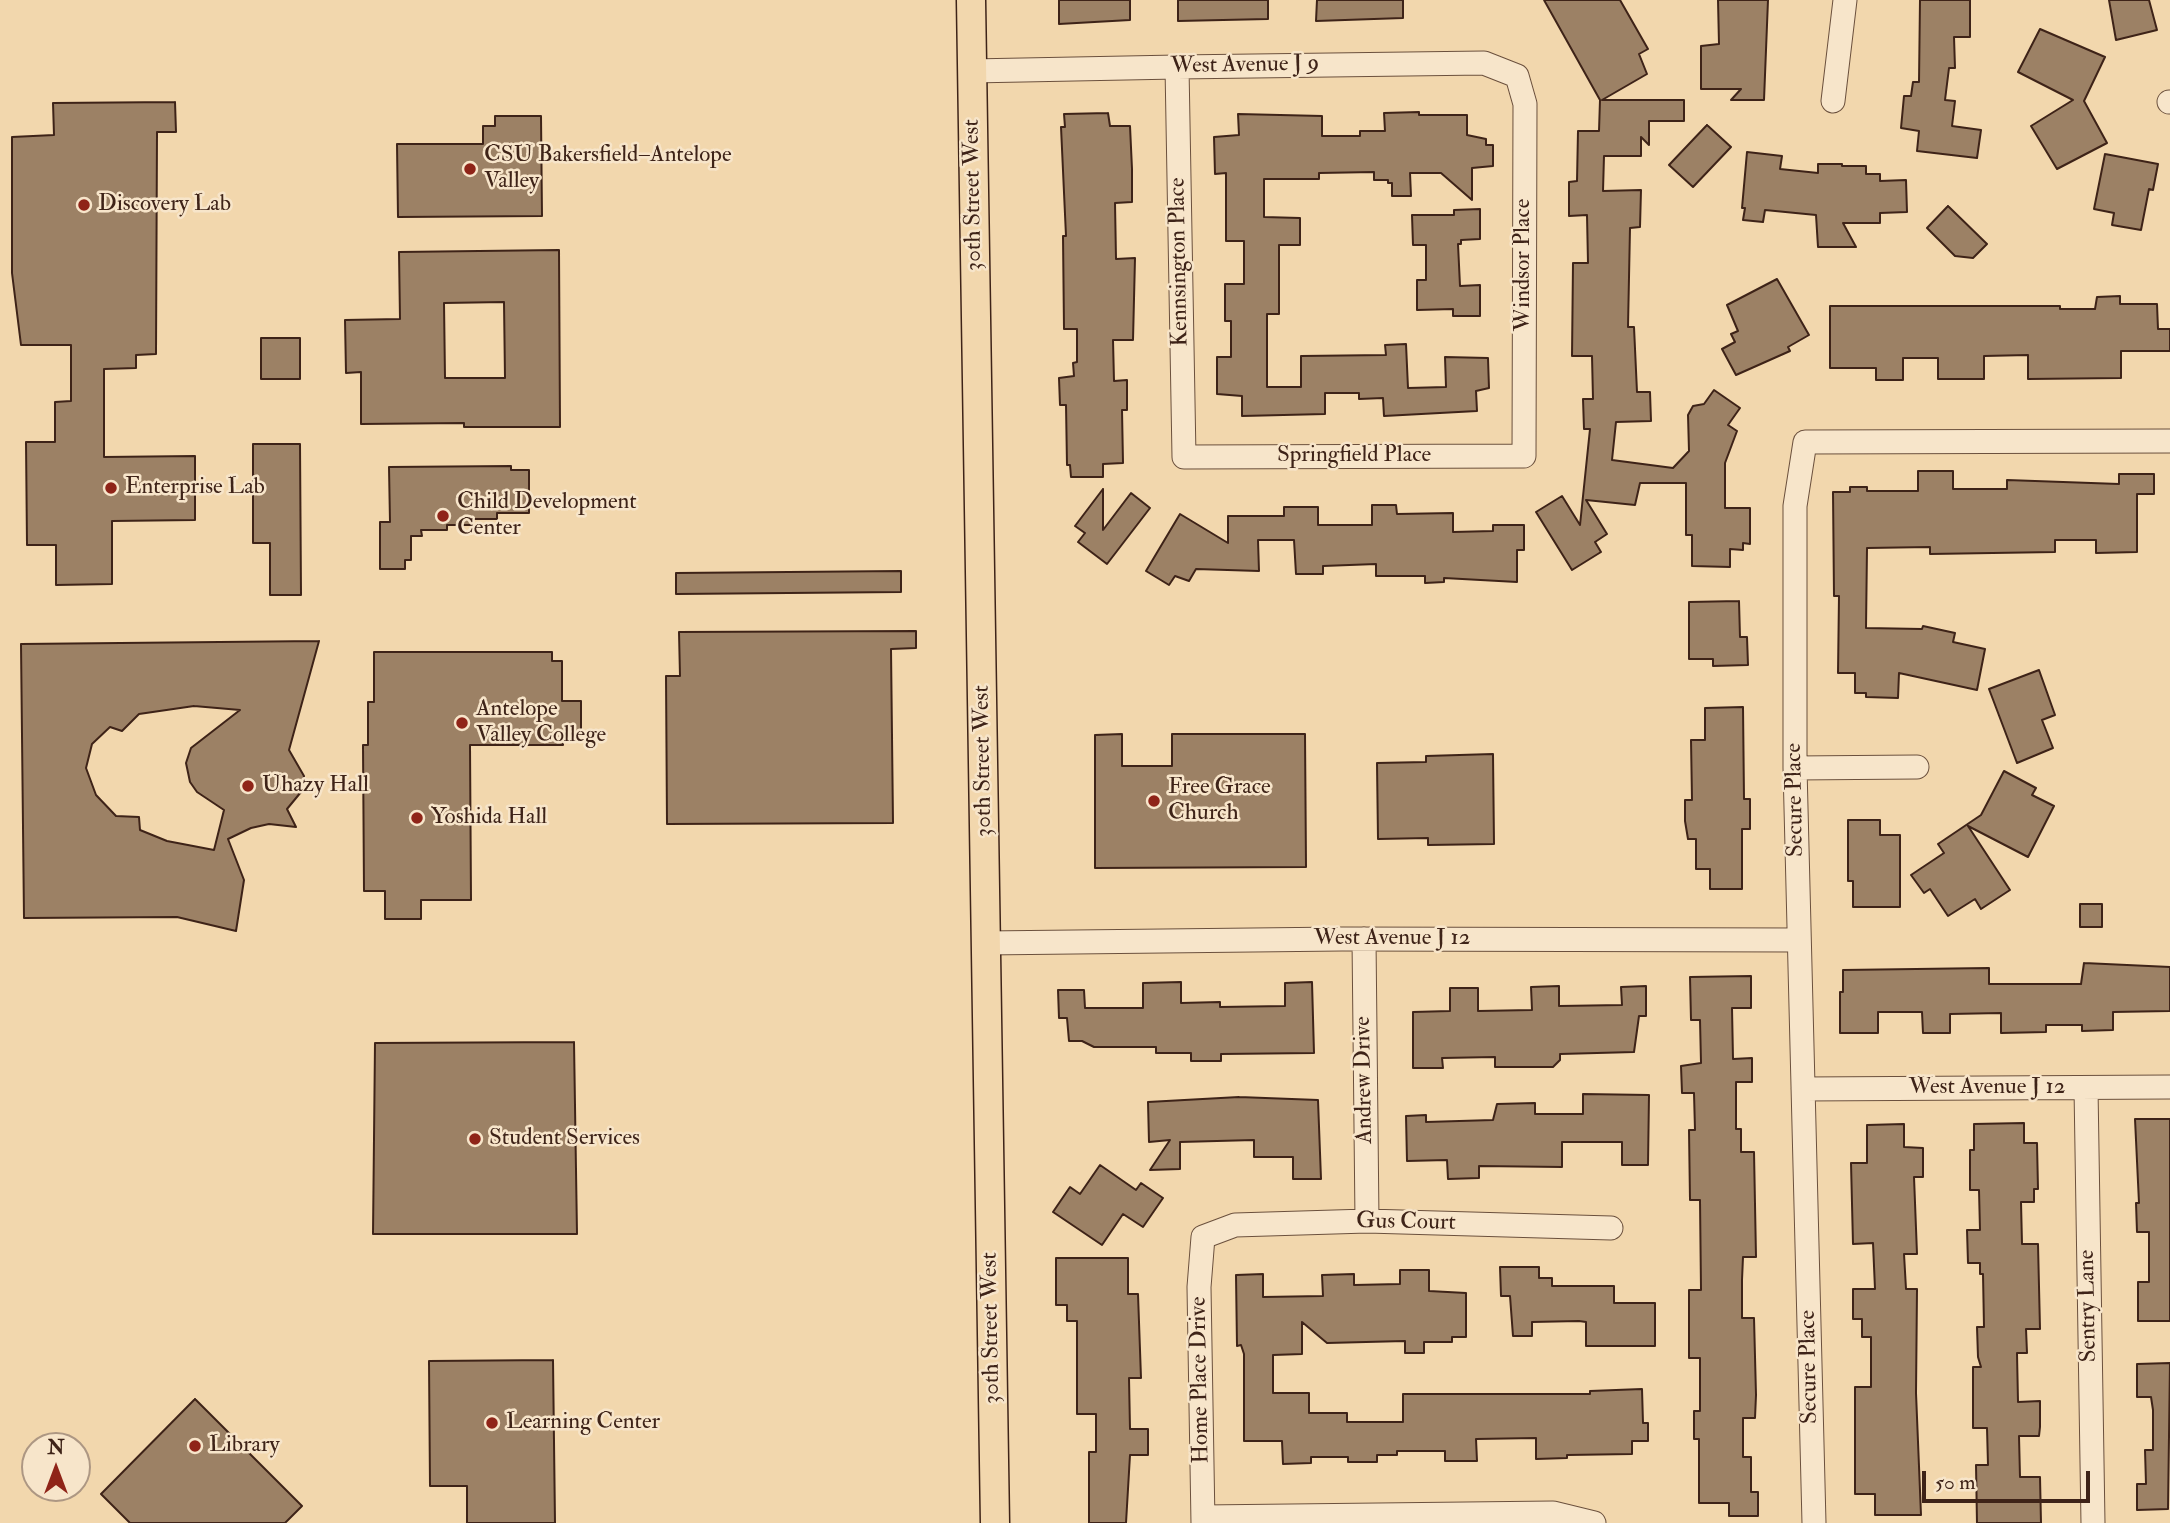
<!DOCTYPE html>
<html>
<head>
<meta charset="utf-8">
<style>
	body { margin:0 }
	#map { position:relative; width:2170px; height:1523px; overflow:hidden; background:#f2d7ad; font-family:"IM FELL Double Pica",serif }
	canvas { display:block }
	.north { position:absolute; left:21px; top:1432px; width:70px; height:70px; box-sizing:border-box; background:#f7e5ca; border:2px solid #ad9783; border-radius:50%; rotate:0deg; font-size:19px; font-weight:700; line-height:28px; text-align:center; color:#3e2318 }
	.north::after { content:''; display:block; margin:auto; width:24px; height:32px; background:#8f2418; clip-path:polygon(50% 0,100% 100%,50% 72%,0 100%) }
	.scale { position:absolute; left:1922px; top:1471px; width:168px; height:32px; box-sizing:border-box; border:4px solid #3e2318; border-top:0; padding-left:9px; font-size:21px; line-height:24px; white-space:nowrap; color:#3e2318; -webkit-text-stroke:5px #f7e5ca; paint-order:stroke }
</style>
</head>
<body>
<div id="map">
<canvas width="2170" height="1523"></canvas>
<div class="north">N</div>
<div class="scale">50 m</div>
</div>
<script>
const ctx = document.querySelector('canvas').getContext('2d');
ctx.lineJoin = 'round';
function fillPath(path, color) { ctx.fillStyle = color; ctx.fill(path, 'evenodd'); }
const shape = rows => new Path2D(rows.map(r => 'M' + r).join(''));
function strokePath(path, color, width, dash) { ctx.strokeStyle = color; ctx.lineWidth = width; ctx.lineCap = dash ? 'butt' : 'round'; ctx.setLineDash(dash || []); ctx.stroke(path); }
function label(font, color, halo, rows, align = 'center') {
  ctx.font = font + ' "IM FELL Double Pica",serif'; ctx.lineWidth = 5; ctx.setLineDash([]); ctx.textBaseline = 'middle'; ctx.strokeStyle = halo; ctx.fillStyle = color; for (const [text, x, y, turn = 0] of rows) {
    ctx.save(); ctx.translate(x, y); ctx.rotate((+turn || 0) * Math.PI / 180); ctx.textAlign = isNaN(turn) ? turn : align; if (halo) ctx.strokeText(text, 0, 0); ctx.fillText(text, 0, 0); ctx.restore();
  }
}
const building = shape([
	[1059,0,1130,0,1130,20,1059,24,1059,0],
	[1178,0,1268,0,1268,19,1178,21,1178,0],
	[1317,0,1403,0,1403,18,1316,21,1317,0],
	[1544,0,1620,0,1648,49,1639,54,1647,74,1602,100,1684,100,1684,121,1649,121,1649,145,1641,137,1641,156,1604,156,1603,191,1641,190,1640,227,1630,228,1628,327,1634,327,1637,392,1650,392,1651,421,1616,422,1612,460,1673,468,1689,451,1688,415,1693,406,1704,404,1714,390,1740,408,1728,425,1737,431,1725,463,1725,508,1750,508,1750,544,1743,543,1743,550,1730,549,1730,567,1692,566,1692,535,1686,535,1686,483,1640,483,1635,505,1586,500,1607,534,1595,542,1601,552,1572,570,1536,512,1562,496,1580,525,1590,429,1584,429,1583,399,1593,399,1592,356,1572,356,1573,263,1588,263,1587,215,1569,216,1569,182,1577,181,1578,131,1599,131,1600,100,1544,0],
	[1718,0,1768,0,1764,100,1731,100,1741,89,1701,89,1701,46,1719,44,1718,0],
	[1920,0,1970,0,1970,37,1954,37,1955,68,1949,68,1945,100,1955,101,1952,126,1981,130,1977,158,1917,151,1919,131,1901,128,1904,96,1911,96,1913,82,1919,82,1920,0],
	[2109,0,2149,0,2157,30,2116,40,2109,0],
	[2040,29,2105,57,2084,101,2107,143,2057,169,2031,126,2073,100,2018,72,2040,29],
	[175,102,176,132,157,132,156,354,136,355,136,368,104,369,104,457,195,456,195,520,112,521,112,584,56,585,56,545,27,545,26,442,55,442,55,402,71,401,71,345,21,345,12,273,12,137,54,135,53,103,175,102],
	[1419,112,1419,115,1467,115,1467,135,1486,139,1486,145,1493,145,1493,166,1472,168,1472,200,1441,173,1410,173,1411,196,1392,196,1392,183,1388,183,1388,180,1374,180,1374,172,1319,173,1319,179,1264,179,1264,217,1300,218,1300,245,1279,245,1279,314,1267,314,1267,387,1301,387,1301,356,1386,355,1385,345,1406,344,1408,388,1446,387,1445,357,1488,358,1489,388,1476,391,1477,411,1384,416,1383,398,1359,399,1359,393,1325,393,1325,414,1242,416,1242,396,1217,394,1217,357,1231,357,1231,321,1225,321,1225,284,1244,284,1244,241,1226,241,1226,173,1215,174,1214,137,1239,135,1238,114,1322,116,1322,136,1360,136,1360,131,1385,131,1384,113,1419,112],
	[1108,113,1110,126,1130,126,1132,169,1132,202,1115,203,1116,259,1135,258,1133,340,1113,340,1114,381,1127,380,1127,410,1122,410,1123,463,1103,464,1103,477,1071,477,1070,465,1067,465,1066,405,1060,405,1059,378,1074,376,1073,363,1077,362,1077,329,1064,329,1063,236,1066,236,1061,127,1065,127,1064,114,1108,113],
	[495,116,541,116,542,216,398,217,397,144,483,144,483,126,495,126,495,116],
	[1707,125,1731,147,1693,187,1669,165,1707,125],
	[1747,152,1782,156,1780,169,1818,173,1818,164,1842,164,1842,166,1866,166,1866,174,1880,174,1880,181,1906,180,1907,212,1880,213,1880,223,1843,223,1856,247,1818,247,1816,215,1765,210,1763,222,1743,220,1745,208,1742,208,1747,152],
	[2105,154,2158,164,2153,190,2149,189,2141,230,2112,225,2114,213,2094,209,2105,154],
	[1948,206,1987,244,1973,258,1955,256,1927,228,1948,206],
	[1480,209,1480,239,1461,240,1461,244,1458,244,1460,286,1480,285,1480,316,1453,316,1453,309,1417,310,1417,280,1426,280,1426,245,1413,245,1412,215,1454,215,1454,210,1480,209],
	[559,250,560,427,464,427,464,423,361,424,361,372,346,373,345,320,400,319,399,252,559,250],
	[504,302,505,378,445,378,444,303,504,302],
	[1777,279,1809,335,1788,347,1790,351,1736,375,1722,349,1735,342,1731,334,1738,331,1727,305,1777,279],
	[2120,296,2120,304,2157,304,2158,329,2170,329,2170,351,2121,351,2121,378,2028,379,2028,355,1984,356,1984,379,1938,379,1938,358,1903,358,1903,380,1876,380,1876,368,1830,368,1830,306,2060,306,2060,309,2095,309,2097,297,2120,296],
	[261,338,300,338,300,379,261,379,261,338],
	[253,444,300,444,301,595,270,595,270,543,253,543,253,444],
	[511,466,511,470,529,470,529,513,497,513,497,519,472,519,472,525,447,525,447,530,421,530,422,536,411,536,411,560,405,560,405,569,380,569,380,522,390,522,389,467,511,466],
	[1918,471,1953,471,1953,489,2007,489,2007,480,2119,484,2119,474,2154,474,2154,494,2137,494,2137,552,2096,553,2096,540,2055,540,2055,552,1930,554,1930,547,1867,548,1866,628,1922,629,1923,626,1955,633,1953,642,1985,649,1977,690,1899,673,1898,698,1866,697,1866,693,1855,693,1855,673,1838,673,1839,596,1834,596,1833,492,1850,492,1850,487,1867,487,1867,491,1918,491,1918,471],
	[1103,489,1103,530,1131,493,1150,508,1107,564,1078,542,1085,533,1075,526,1103,489],
	[1372,505,1396,505,1397,514,1453,513,1453,532,1493,531,1493,525,1524,525,1524,550,1517,550,1517,582,1444,578,1444,582,1425,583,1425,576,1376,576,1376,564,1323,566,1323,574,1296,574,1294,540,1258,540,1259,571,1196,569,1189,581,1175,576,1169,585,1146,571,1180,514,1228,543,1228,516,1284,516,1284,507,1318,507,1318,525,1372,525,1372,505],
	[901,571,901,592,676,594,676,573,901,571],
	[1739,601,1740,637,1747,637,1748,665,1713,666,1713,659,1689,659,1689,602,1739,601],
	[916,631,916,648,891,649,893,823,667,824,666,676,680,676,679,632,916,631],
	[319,641,289,750,304,776,301,792,287,809,296,827,269,824,251,828,228,839,244,880,236,931,177,917,24,918,21,644,319,641],
	[194,706,240,710,191,748,186,763,190,782,197,792,224,810,214,850,167,841,140,830,139,817,116,816,96,795,86,768,92,744,110,727,122,731,139,714,194,706],
	[374,652,552,652,552,661,562,661,562,701,581,701,581,734,563,734,563,745,470,745,471,900,421,900,421,919,385,919,385,891,364,891,363,745,368,745,368,702,374,702,374,652],
	[2039,670,2055,715,2042,720,2053,748,2017,763,1989,689,2039,670],
	[1743,707,1744,799,1750,799,1750,829,1742,829,1742,889,1710,889,1710,869,1696,869,1696,839,1688,839,1685,821,1685,800,1692,800,1691,740,1705,740,1705,708,1743,707],
	[1122,734,1122,766,1172,766,1172,734,1305,734,1306,867,1095,868,1095,735,1122,734],
	[1493,754,1494,844,1428,845,1428,838,1378,839,1377,763,1426,762,1426,756,1493,754],
	[2004,771,2036,788,2032,795,2054,806,2028,857,1968,826,2010,890,1981,909,1975,899,1948,916,1930,889,1924,893,1911,875,1944,853,1938,844,1981,815,2004,771],
	[1848,820,1880,820,1880,835,1900,835,1900,907,1853,907,1853,881,1848,881,1848,820],
	[2080,904,2102,904,2102,927,2080,927,2080,904],
	[2084,963,2170,967,2170,1011,2113,1012,2113,1030,2082,1031,2082,1025,2046,1025,2046,1032,2001,1033,2001,1013,1950,1014,1950,1033,1923,1033,1922,1012,1878,1012,1878,1033,1840,1033,1840,992,1843,992,1843,970,1989,968,1989,984,2081,984,2084,963],
	[1751,976,1751,1008,1732,1008,1733,1059,1752,1058,1752,1082,1736,1082,1736,1129,1741,1129,1741,1152,1754,1152,1756,1257,1743,1257,1742,1280,1742,1318,1754,1318,1756,1395,1755,1418,1743,1418,1743,1457,1751,1457,1751,1492,1758,1492,1758,1516,1729,1516,1729,1503,1699,1503,1699,1439,1694,1439,1694,1411,1700,1411,1700,1358,1689,1358,1689,1290,1701,1290,1700,1200,1690,1200,1689,1130,1695,1130,1694,1093,1682,1093,1681,1066,1701,1063,1700,1020,1691,1020,1690,977,1751,976],
	[1181,982,1181,1003,1220,1002,1220,1007,1285,1006,1285,983,1312,982,1314,1053,1221,1054,1221,1061,1191,1061,1191,1053,1156,1053,1156,1047,1094,1047,1082,1041,1069,1041,1067,1018,1059,1018,1058,990,1084,990,1085,1008,1143,1008,1143,983,1181,982],
	[1559,986,1559,1006,1622,1005,1621,987,1646,986,1646,1016,1639,1016,1634,1052,1560,1054,1560,1060,1553,1067,1495,1067,1495,1057,1442,1058,1443,1068,1413,1068,1413,1012,1450,1011,1450,988,1478,988,1478,1011,1532,1010,1531,987,1559,986],
	[574,1042,577,1234,373,1234,375,1043,574,1042],
	[1583,1094,1649,1095,1648,1165,1622,1165,1622,1142,1562,1142,1562,1167,1479,1166,1479,1178,1448,1179,1447,1160,1407,1161,1406,1116,1426,1115,1426,1122,1493,1120,1497,1104,1535,1103,1535,1114,1583,1114,1583,1094],
	[1239,1097,1318,1100,1321,1179,1293,1179,1293,1157,1254,1157,1254,1140,1180,1142,1180,1169,1150,1170,1170,1140,1149,1142,1148,1102,1239,1097],
	[2135,1119,2170,1119,2170,1321,2138,1321,2138,1282,2149,1282,2149,1232,2137,1232,2136,1203,2139,1203,2135,1119],
	[2024,1123,2024,1143,2037,1143,2038,1189,2034,1189,2034,1202,2021,1202,2022,1244,2038,1244,2040,1329,2026,1329,2027,1353,2017,1353,2018,1402,2040,1401,2040,1427,2039,1436,2019,1436,2020,1477,2040,1477,2041,1523,1977,1523,1976,1465,1988,1465,1987,1428,1973,1428,1973,1367,1981,1367,1978,1357,1977,1327,1984,1327,1983,1274,1980,1274,1980,1263,1968,1263,1967,1230,1980,1230,1979,1190,1970,1190,1970,1150,1974,1150,1974,1124,2024,1123],
	[1904,1124,1904,1147,1923,1148,1923,1177,1914,1177,1917,1254,1904,1254,1906,1289,1917,1289,1916,1393,1921,1515,1875,1515,1875,1494,1855,1494,1855,1387,1871,1387,1871,1337,1862,1337,1862,1319,1853,1319,1853,1289,1875,1289,1873,1243,1853,1244,1851,1163,1867,1163,1867,1125,1904,1124],
	[1100,1165,1136,1190,1141,1183,1163,1198,1143,1227,1123,1214,1102,1245,1053,1212,1070,1187,1080,1194,1100,1165],
	[1056,1258,1128,1258,1128,1294,1138,1294,1141,1378,1129,1378,1130,1429,1148,1429,1148,1455,1130,1455,1126,1523,1089,1523,1089,1452,1096,1452,1096,1414,1077,1414,1077,1321,1067,1321,1067,1305,1056,1305,1056,1258],
	[1500,1267,1539,1267,1539,1278,1552,1278,1552,1286,1614,1286,1614,1303,1655,1303,1655,1346,1586,1346,1586,1322,1579,1321,1532,1322,1532,1336,1513,1336,1510,1296,1501,1296,1500,1267],
	[1400,1270,1429,1270,1429,1291,1466,1293,1466,1337,1452,1337,1452,1342,1424,1342,1424,1353,1405,1353,1405,1341,1327,1343,1302,1322,1302,1354,1273,1355,1273,1393,1309,1393,1309,1413,1347,1413,1347,1422,1403,1422,1403,1394,1590,1394,1590,1391,1642,1389,1643,1423,1648,1423,1648,1441,1632,1441,1632,1454,1567,1455,1567,1458,1536,1459,1536,1438,1476,1439,1477,1461,1445,1461,1445,1451,1397,1451,1397,1455,1377,1455,1377,1462,1348,1462,1348,1457,1311,1457,1311,1463,1283,1464,1282,1441,1244,1441,1244,1354,1241,1345,1237,1346,1236,1275,1263,1274,1263,1297,1323,1296,1322,1275,1354,1274,1354,1285,1400,1284,1400,1270],
	[553,1360,555,1523,467,1523,467,1486,430,1486,429,1361,553,1360],
	[2170,1363,2168,1509,2137,1510,2137,1484,2146,1484,2145,1450,2153,1450,2153,1410,2151,1397,2137,1397,2137,1364,2170,1363],
	[195,1399,302,1506,285,1523,130,1523,101,1494,195,1399]
]);
fillPath(building, '#9c8165');
strokePath(building, '#3e2318', 2);
const minor = shape([
	[971,71,1023,70,1177,67,1484,63,1517,76,1525,104,1524,456,1184,457,1177,67],
	[1833,101,1845,0],
	[2169,102,2170,102],
	[1795,768,1917,767],
	[1364,939,1367,1221],
	[985,943,1342,939,1799,940],
	[2086,1088,2093,1523],
	[1803,1089,2170,1087],
	[1203,1517,1553,1513,1594,1523],
	[1203,1523,1199,1287,1203,1237,1235,1225,1367,1221,1611,1228],
	[1814,1523,1795,768,1795,506,1805,442,2170,441]
]);
const major = shape([
	[971,0,995,1523]
]);
strokePath(minor, '#6b503d', 25);
strokePath(major, '#3e2318', 31);
strokePath(minor, '#f7e5ca', 23);
strokePath(major, '#f2d7ad', 28);
for (const [x, y, r, color] of [
	[470,169,7,"#8f2418"],
	[84,205,7,"#8f2418"],
	[111,488,7,"#8f2418"],
	[443,516,7,"#8f2418"],
	[462,723,7,"#8f2418"],
	[248,786,7,"#8f2418"],
	[1154,801,7,"#8f2418"],
	[417,818,7,"#8f2418"],
	[475,1139,7,"#8f2418"],
	[492,1423,7,"#8f2418"],
	[195,1446,7,"#8f2418"]
]) { const dot = new Path2D(); dot.arc(x, y, r, 0, 2 * Math.PI); ctx.fillStyle = color; ctx.fill(dot); strokePath(dot, '#f7e5ca', 2.5); }
label('23px', '#3e2318', '#f7e5ca', [
	["West Avenue J 9",1245,66,-1],
	["30th Street West",974,195,-91],
	["Kennsington Place",1180,262,-91],
	["Windsor Place",1524,265,-90],
	["Springfield Place",1354,456],
	["30th Street West",984,761,-91],
	["Secure Place",1796,800,-91],
	["West Avenue J 12",1392,939],
	["Andrew Drive",1365,1080,-91],
	["West Avenue J 12",1987,1088],
	["Gus Court",1406,1223,1],
	["Sentry Lane",2089,1306,-91],
	["30th Street West",992,1328,-91],
	["Secure Place",1810,1367,-91],
	["Home Place Drive",1201,1380,-91]
]);
label('23px', '#3e2318', '#f7e5ca', [
	["CSU Bakersfield–Antelope",484,156],
	["Valley",484,182],
	["Discovery Lab",98,205],
	["Enterprise Lab",125,488],
	["Child Development",457,503],
	["Center",457,529],
	["Antelope",476,710],
	["Valley College",476,736],
	["Uhazy Hall",262,786],
	["Free Grace",1168,788],
	["Church",1168,814],
	["Yoshida Hall",431,818],
	["Student Services",489,1139],
	["Learning Center",506,1423],
	["Library",209,1446]
], 'left');
</script>
</body>
</html>
